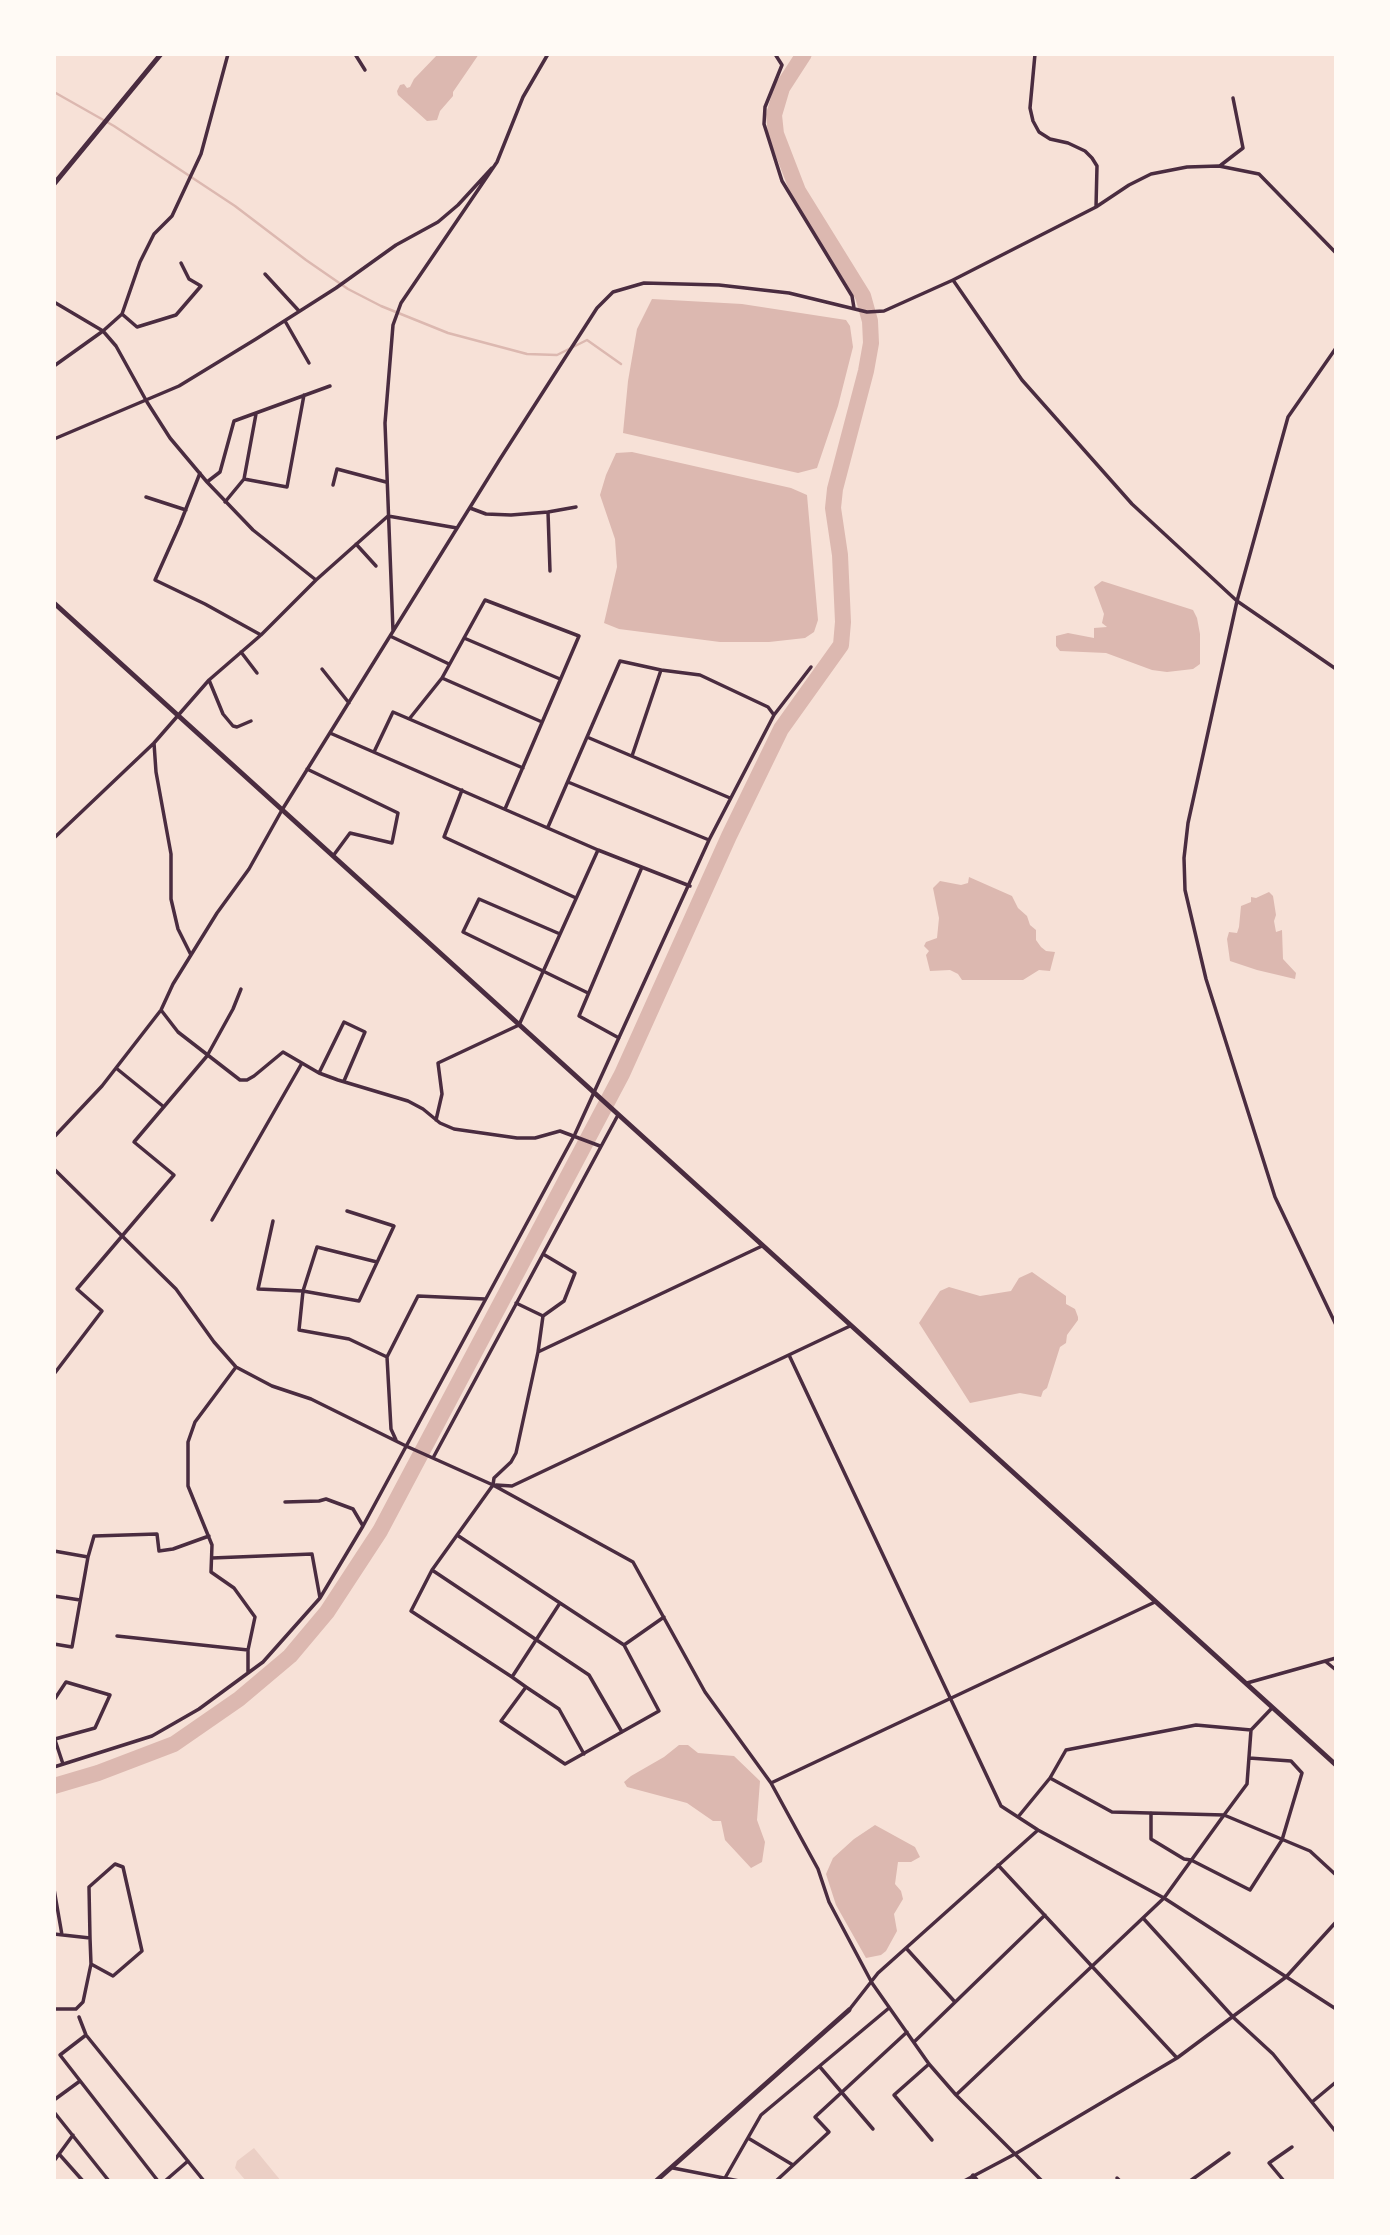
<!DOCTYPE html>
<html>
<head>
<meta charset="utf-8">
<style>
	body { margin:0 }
	#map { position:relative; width:1390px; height:2235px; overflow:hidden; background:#f7e1d7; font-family:Helvetica,sans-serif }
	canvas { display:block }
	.frame { position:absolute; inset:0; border:56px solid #fffaf5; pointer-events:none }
</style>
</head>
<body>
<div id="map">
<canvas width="1390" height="2235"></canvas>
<div class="frame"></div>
</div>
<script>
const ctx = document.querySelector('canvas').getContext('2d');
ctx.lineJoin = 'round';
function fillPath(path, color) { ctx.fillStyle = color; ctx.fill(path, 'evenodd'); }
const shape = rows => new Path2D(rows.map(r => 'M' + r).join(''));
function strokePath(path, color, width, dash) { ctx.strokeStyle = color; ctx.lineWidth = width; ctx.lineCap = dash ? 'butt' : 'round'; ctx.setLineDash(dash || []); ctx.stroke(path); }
fillPath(shape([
	[254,2148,281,2181,246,2181,235,2168,237,2161]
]), '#ebcfc5');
fillPath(shape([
	[438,54,479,54,453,92,453,96,440,111,437,120,427,121,398,95,397,91,400,85,404,84,407,88,410,87,414,79],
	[652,299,742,304,846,320,850,326,853,347,838,406,817,468,798,473,623,433,628,381,637,329],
	[632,452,791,488,807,495,818,620,814,632,805,638,769,642,720,642,619,629,604,623,617,567,615,539,600,495,606,475,616,453],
	[1102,581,1193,610,1197,618,1200,634,1200,664,1193,669,1167,672,1152,670,1106,653,1060,651,1056,646,1056,636,1068,633,1094,638,1094,628,1107,627,1102,623,1104,614,1094,587],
	[969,877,1012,896,1018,908,1027,916,1030,925,1036,930,1036,940,1041,947,1046,951,1055,952,1050,971,1039,970,1023,980,962,980,958,974,950,970,930,971,926,955,929,951,924,946,926,942,937,938,939,918,933,888,940,881,961,885,968,883],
	[1269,892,1273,896,1276,915,1274,921,1276,932,1282,930,1283,959,1296,973,1295,979,1257,970,1230,961,1227,939,1229,932,1237,933,1239,927,1241,906,1251,902,1251,897,1256,898],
	[1032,1272,1066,1296,1066,1304,1075,1309,1078,1317,1078,1320,1067,1335,1066,1343,1060,1347,1047,1388,1043,1391,1041,1397,1020,1393,970,1403,919,1323,940,1291,949,1287,980,1296,1011,1291,1019,1278],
	[679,1745,688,1745,698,1753,734,1756,760,1781,757,1820,765,1842,762,1862,751,1868,725,1840,721,1821,713,1821,687,1803,627,1787,624,1782,631,1776,664,1757],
	[875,1825,915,1847,920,1857,911,1862,898,1862,895,1884,901,1891,903,1899,894,1914,897,1931,886,1951,881,1955,866,1958,836,1905,826,1874,833,1858,854,1839]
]), '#dcb8b0');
strokePath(shape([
	[54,92,114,126,235,206,306,260,348,289,381,306,448,333,527,354,557,355,587,340,621,364]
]), '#dcb8b0', 2.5);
strokePath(shape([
	[54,1786,98,1773,174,1744,239,1699,290,1656,327,1612,380,1531,622,1074,729,836,781,729,841,645,843,622,840,555,833,508,835,489,866,371,871,343,870,321,863,296,798,191,776,134,774,115,782,88,804,54]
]), '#dcb8b0', 16);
strokePath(shape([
	[355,54,365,70],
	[775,54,782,65,765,107,764,124,782,181,852,296,854,308],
	[1035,54,1030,108,1033,121,1039,132,1050,139,1068,143,1085,151,1092,158,1097,166,1096,207],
	[1221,165,1243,148,1233,98],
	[265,274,299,311],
	[953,280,1022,380,1132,504,1237,601,1336,669],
	[54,302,103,331,116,346,147,402,170,438,207,482,253,530,316,580],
	[122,314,137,327,176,315,201,286,189,279,181,263],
	[285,321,309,363],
	[1336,348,1288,417,1237,601,1188,823,1184,858,1185,890,1206,979,1275,1197,1336,1325],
	[54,366,103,331,122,314,140,262,154,234,172,216,201,154,228,54],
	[256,414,244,479,287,487,304,395],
	[54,439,179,386,256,339,336,288,396,245,438,222,458,205,492,168],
	[200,473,180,524,155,580,205,604,261,635],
	[207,482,220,472,234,421,330,386],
	[333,485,337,469,386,482],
	[146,497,186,510],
	[225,502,244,479],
	[470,508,486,514,511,515,548,512,550,571],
	[548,512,576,507],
	[388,516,457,528],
	[356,544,376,566],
	[393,631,385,423,393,325,401,303,497,162,523,97,548,54],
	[390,636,449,664],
	[464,638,560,679],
	[241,652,257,673],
	[322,669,349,703],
	[442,678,542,722],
	[209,680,223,714,233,726,237,727,251,721],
	[410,718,442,678,485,600,579,636,505,809],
	[330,733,598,850,690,886],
	[587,737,730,798],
	[154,743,156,772,171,854,171,899,178,929,191,955],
	[374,752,393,712,523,768],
	[632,756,661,670],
	[307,769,398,813,392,843,350,833,333,856],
	[568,782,709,840],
	[462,790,444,837,576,898],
	[548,827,620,661,661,670,700,675,768,707,774,715],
	[54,838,154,743,209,680,261,635,316,580,388,516],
	[560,934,479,899,463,932,588,993],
	[161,1010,178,1032,240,1080,247,1080,254,1076,283,1052,319,1073,338,1080,408,1101,423,1109,440,1123,454,1129,517,1138,535,1138,560,1131,600,1146],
	[619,1038,579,1016,642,867],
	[116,1068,164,1107],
	[319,1073,344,1022,365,1032,344,1081],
	[436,1120,442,1094,438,1063,519,1025,598,850],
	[54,1137,102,1086,161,1010,173,984,217,913,249,869,282,810,500,459,597,308,613,292,644,283,719,285,789,293,867,312,884,311,953,280,1096,207,1129,185,1151,174,1187,167,1219,166,1259,174,1336,253],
	[54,1169,176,1289,214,1342,236,1367,272,1386,311,1399,406,1446,493,1485,633,1562,705,1692,771,1783,818,1869,829,1902,872,1983,929,2064,956,2095,1042,2181],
	[212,1220,302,1063],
	[273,1221,258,1289,303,1291,359,1301,394,1226,347,1211],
	[377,1262,317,1247,303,1291,299,1330,349,1339,387,1357],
	[516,1303,543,1316],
	[538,1352,543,1316,564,1301,575,1273,543,1254],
	[789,1355,1001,1806,1038,1830,1164,1898,1336,2009],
	[236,1367,195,1422,188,1442,188,1486,212,1545,211,1572,234,1588,255,1617,248,1650,248,1672],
	[54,1374,102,1311,77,1289,174,1175,134,1142,207,1056,233,1009,241,989],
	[396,1440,391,1429,387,1357,418,1296,485,1299],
	[433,1458,618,1115],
	[496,1485,512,1486,850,1326],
	[285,1502,319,1501,326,1499,353,1509,363,1526],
	[457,1535,560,1603],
	[54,1551,88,1557,94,1536,157,1534,159,1551,173,1549,209,1536],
	[212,1558,312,1554,320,1598],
	[432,1570,589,1675,622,1732],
	[54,1596,80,1600],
	[117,1636,248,1650],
	[54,1644,72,1647,88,1557],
	[624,1645,560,1603,512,1677,526,1687,501,1721,565,1764,659,1711,624,1645,664,1617],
	[1325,1661,1336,1670],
	[512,1677,411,1611,432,1570,493,1485,494,1478,511,1462,516,1453,538,1352,762,1246],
	[1247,1683,1336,1658],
	[526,1687,559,1709,584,1754],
	[54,1700,66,1682,110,1695,95,1728,55,1739],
	[55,1740,63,1764],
	[54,1767,152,1736,199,1709,263,1662,320,1598,363,1526,575,1134,709,840,774,715,811,667],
	[1050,1778,1112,1812,1224,1815,1247,1784,1251,1730,1272,1708],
	[771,1783,1155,1602],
	[1151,1813,1151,1839,1184,1859,1191,1860,1250,1890,1282,1840,1302,1773,1291,1761,1249,1758],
	[1018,1817,1050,1778,1066,1750,1196,1725,1251,1730],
	[998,1865,1177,2058],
	[54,1889,62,1935],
	[1143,1918,1234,2018,1273,2054,1336,2132],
	[54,1934,90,1938,91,1964,83,2002,76,2009,54,2009],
	[90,1938,89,1887,115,1864,123,1867,142,1951,113,1976,91,1964],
	[906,1948,955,2002],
	[849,2010,878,1973,1038,1830],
	[79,2017,86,2035,204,2181],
	[86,2035,60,2055,158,2181],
	[914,2042,1045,1915],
	[929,2064,894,2095,932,2140],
	[820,2067,873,2129],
	[956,2095,1164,1898,1224,1815,1310,1851,1336,1875],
	[54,2100,80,2081],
	[1312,2102,1336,2082],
	[54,2112,109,2181],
	[748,2138,793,2165],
	[59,2154,83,2181],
	[54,2161,73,2135],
	[673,2168,739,2181],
	[725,2178,761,2115,889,2008],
	[1117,2178,1120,2181],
	[165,2181,188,2161],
	[776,2181,829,2132,815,2117,907,2032],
	[964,2181,1015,2154,1177,2058,1286,1977,1336,1922],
	[1190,2181,1229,2153],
	[1284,2181,1269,2163,1292,2147]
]), '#4a2c40', 3.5);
strokePath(shape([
	[54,184,161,54],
	[54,603,1336,1765],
	[973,2176,977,2181],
	[656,2181,849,2010]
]), '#4a2c40', 5);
</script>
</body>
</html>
